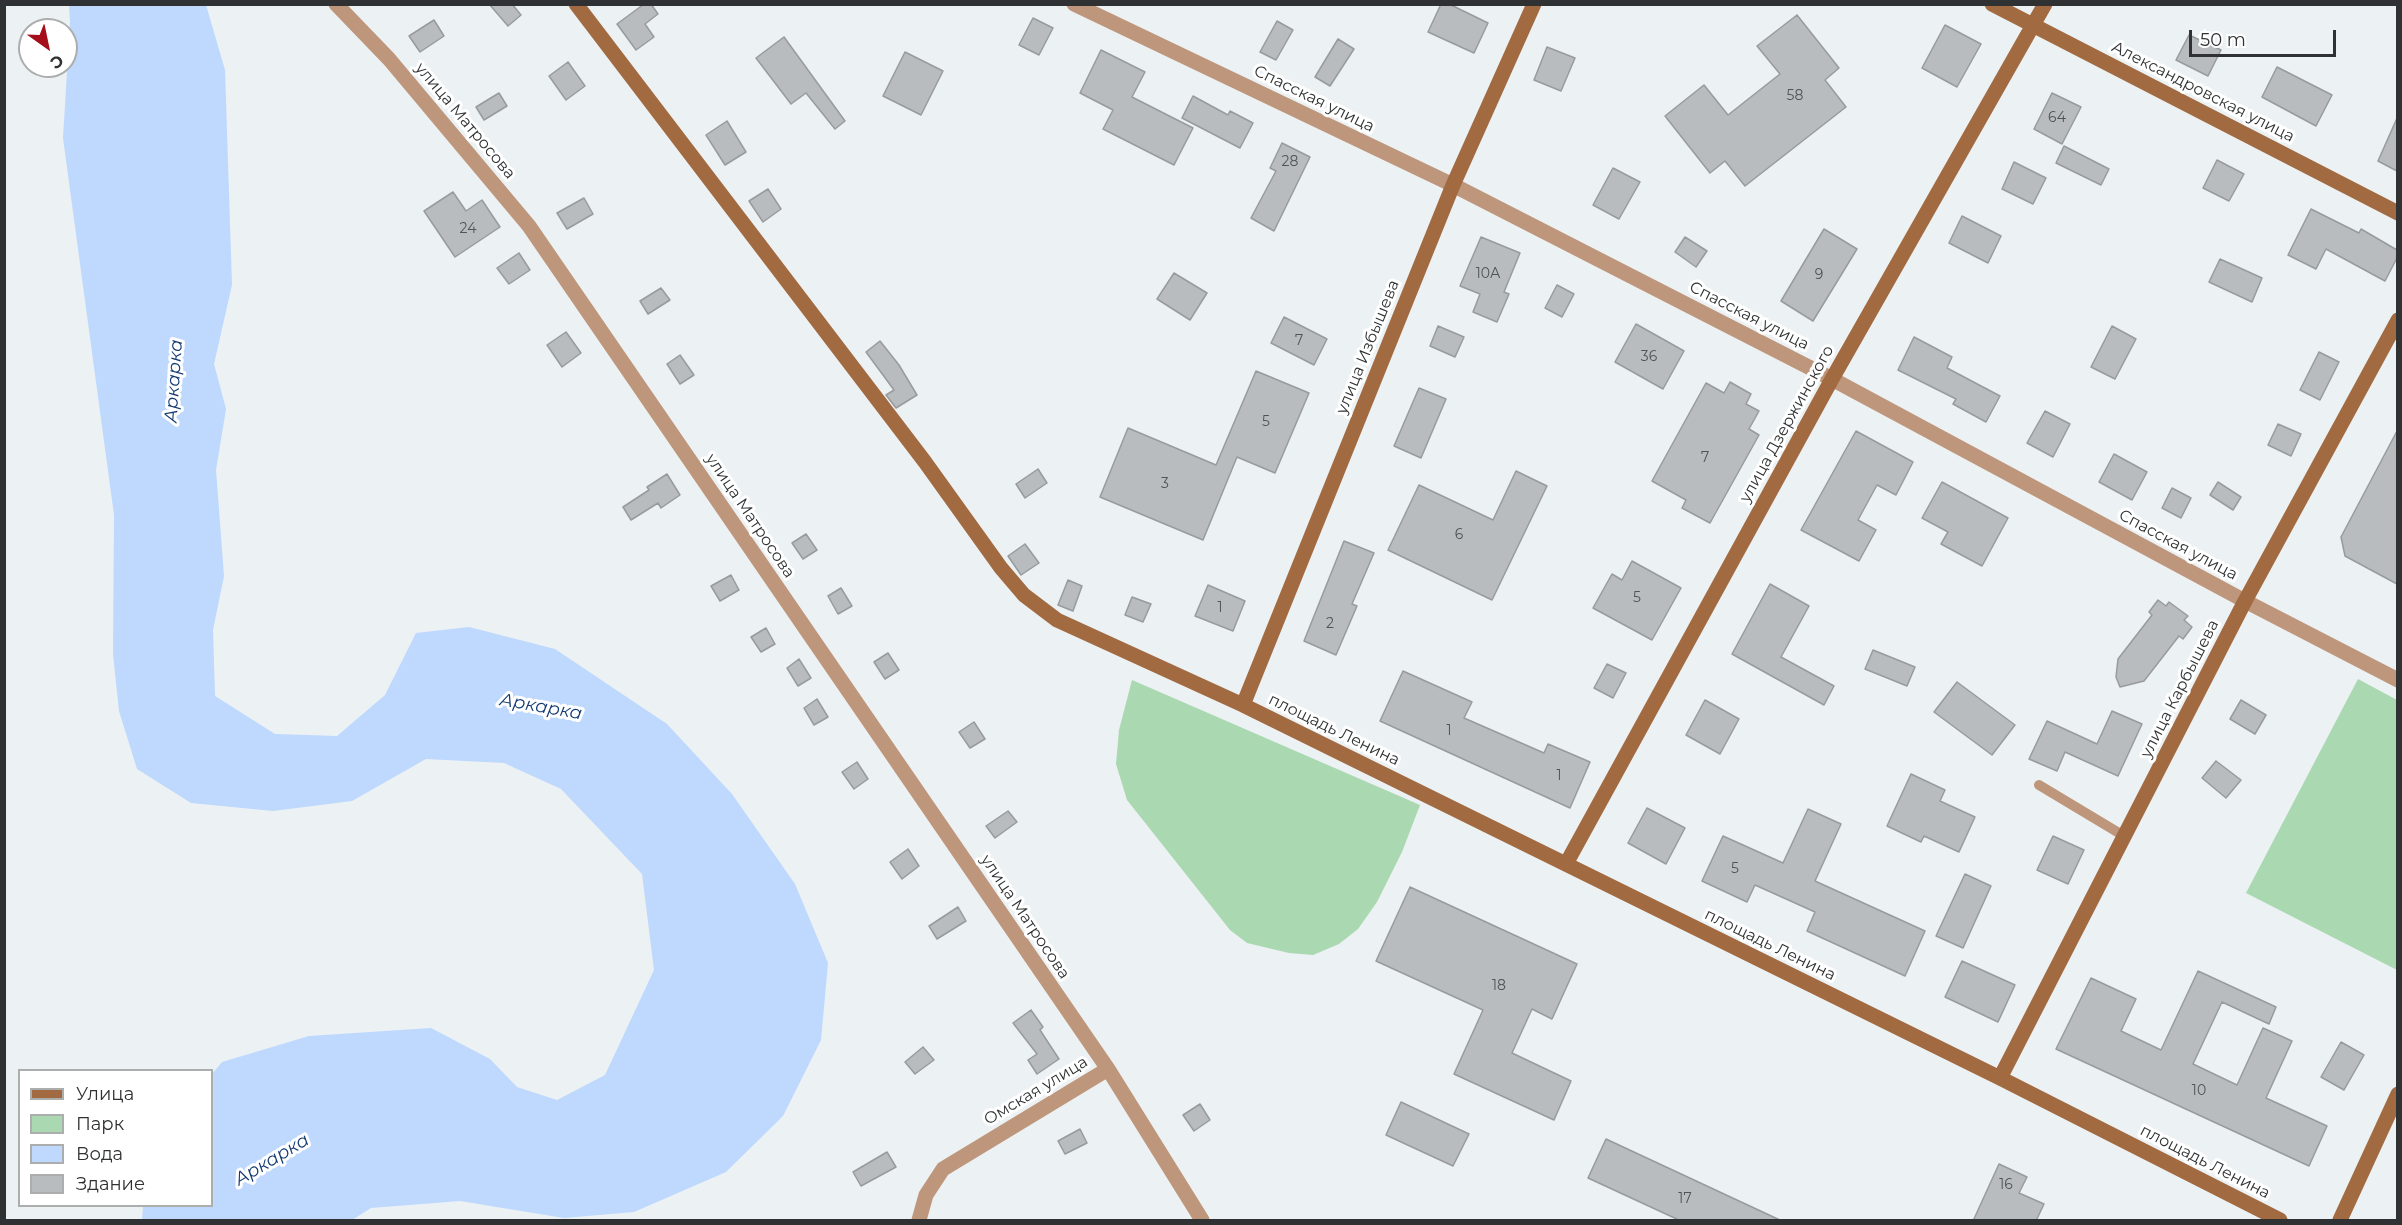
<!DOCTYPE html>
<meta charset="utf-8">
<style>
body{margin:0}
#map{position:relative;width:2402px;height:1225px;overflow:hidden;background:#ecf1f4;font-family:Montserrat,sans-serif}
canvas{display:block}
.frame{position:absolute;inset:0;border:6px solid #2f3132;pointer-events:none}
.legend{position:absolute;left:18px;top:1069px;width:195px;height:138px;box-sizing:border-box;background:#fff;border:2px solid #acadad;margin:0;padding:8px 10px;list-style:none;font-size:18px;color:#2f3132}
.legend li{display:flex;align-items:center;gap:12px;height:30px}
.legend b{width:30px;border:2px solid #acadad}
.north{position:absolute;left:18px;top:18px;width:60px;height:60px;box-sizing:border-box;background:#fff;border:2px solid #acadad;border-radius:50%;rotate:147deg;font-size:16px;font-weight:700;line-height:24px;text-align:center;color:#2f3132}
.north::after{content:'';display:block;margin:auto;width:21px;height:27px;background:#a50d1a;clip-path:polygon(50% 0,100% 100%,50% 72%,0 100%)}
.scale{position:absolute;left:2189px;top:30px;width:147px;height:27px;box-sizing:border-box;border:3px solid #2f3132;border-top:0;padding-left:8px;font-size:18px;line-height:21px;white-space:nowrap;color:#2f3132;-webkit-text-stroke:4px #fff;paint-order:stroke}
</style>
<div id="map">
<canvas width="2402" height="1225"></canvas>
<div class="frame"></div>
<ul class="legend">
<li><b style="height:8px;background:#a26a41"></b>Улица</li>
<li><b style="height:16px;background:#aad8b1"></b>Парк</li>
<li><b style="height:16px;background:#bed8fe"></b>Вода</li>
<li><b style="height:16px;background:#b8bcbf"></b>Здание</li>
</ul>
<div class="north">С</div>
<div class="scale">50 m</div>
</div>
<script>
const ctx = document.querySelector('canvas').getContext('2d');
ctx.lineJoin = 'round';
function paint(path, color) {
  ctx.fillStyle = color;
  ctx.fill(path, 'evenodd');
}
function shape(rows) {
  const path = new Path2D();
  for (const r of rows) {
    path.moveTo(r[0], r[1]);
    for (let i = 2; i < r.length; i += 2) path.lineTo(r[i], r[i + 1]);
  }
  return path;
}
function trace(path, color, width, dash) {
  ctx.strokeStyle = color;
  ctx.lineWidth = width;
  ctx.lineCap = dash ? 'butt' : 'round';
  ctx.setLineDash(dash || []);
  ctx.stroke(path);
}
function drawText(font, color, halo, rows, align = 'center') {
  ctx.font = font + ' Montserrat,sans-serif';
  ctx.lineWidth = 6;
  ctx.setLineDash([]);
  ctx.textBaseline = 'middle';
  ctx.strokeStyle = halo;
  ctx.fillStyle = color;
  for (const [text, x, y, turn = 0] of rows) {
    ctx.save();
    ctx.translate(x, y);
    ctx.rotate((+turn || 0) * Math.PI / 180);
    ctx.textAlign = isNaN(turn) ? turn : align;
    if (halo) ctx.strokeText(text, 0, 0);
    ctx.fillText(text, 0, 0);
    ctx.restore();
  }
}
const green = shape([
 [2358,679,2397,700,2397,970,2246,893],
 [1132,680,1420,805,1402,852,1377,902,1358,929,1339,944,1313,955,1289,953,1247,943,1230,930,1127,800,1116,764,1119,730]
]);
const water = shape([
 [69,5,206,5,225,70,232,285,214,364,226,409,216,470,224,576,213,630,215,696,275,734,337,736,385,695,416,633,469,627,555,649,667,724,732,794,795,884,828,963,821,1040,783,1116,726,1172,634,1212,564,1218,460,1201,371,1208,352,1220,142,1220,143,1206,212,1206,212,1074,222,1062,309,1036,431,1028,490,1059,517,1087,557,1100,605,1075,654,970,642,874,561,789,504,763,426,759,352,801,273,811,191,803,137,769,119,711,113,654,114,515,63,138,70,22]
]);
const building = shape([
 [489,4,512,4,521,15,508,26,489,4],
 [644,4,651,4,658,14,645,24,654,37,636,50,617,24,644,4],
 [1441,4,1449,4,1488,23,1474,53,1428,32,1441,4],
 [1797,15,1839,68,1825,80,1846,107,1745,186,1725,161,1710,173,1665,116,1704,85,1728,115,1780,74,1757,46,1797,15],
 [1033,18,1053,28,1039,55,1019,45,1033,18],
 [434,20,444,36,420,52,409,36,434,20],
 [1277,21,1293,30,1276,60,1260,52,1277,21],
 [1945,25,1981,44,1957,87,1922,68,1945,25],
 [2189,35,2221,50,2208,76,2176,60,2189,35],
 [784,37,845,121,835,129,806,93,791,104,756,58,784,37],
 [1338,39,1354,49,1330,86,1315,77,1338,39],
 [1547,47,1575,58,1561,91,1534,80,1547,47],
 [1101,50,1145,72,1132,97,1193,128,1174,165,1103,129,1113,110,1080,93,1101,50],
 [905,52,943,71,921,115,883,96,905,52],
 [568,62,585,86,566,100,549,76,568,62],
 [2277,67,2332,95,2316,126,2262,97,2277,67],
 [499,93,507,106,484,120,476,107,499,93],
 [2052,93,2081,107,2062,144,2034,129,2052,93],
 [1193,96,1228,115,1230,111,1253,123,1240,148,1182,118,1193,96],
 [2397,118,2397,171,2378,161,2397,118],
 [727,121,746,152,725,165,706,135,727,121],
 [1282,143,1310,157,1274,231,1251,218,1276,171,1270,168,1282,143],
 [2064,146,2109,169,2101,185,2056,163,2064,146],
 [2217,160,2244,174,2229,201,2203,188,2217,160],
 [2014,162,2046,178,2033,204,2002,189,2014,162],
 [1613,168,1640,182,1619,219,1593,205,1613,168],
 [768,189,781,209,763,222,749,201,768,189],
 [453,192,466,211,482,200,500,227,455,257,424,211,453,192],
 [584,198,593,214,567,229,557,213,584,198],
 [2311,209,2359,233,2361,229,2397,250,2397,258,2385,281,2326,249,2316,269,2288,255,2311,209],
 [1962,216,2001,236,1988,263,1949,243,1962,216],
 [1824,229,1857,249,1813,321,1781,301,1824,229],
 [1481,237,1520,253,1504,292,1509,294,1497,322,1473,312,1480,294,1460,286,1481,237],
 [1685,237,1707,251,1696,267,1675,252,1685,237],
 [519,253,530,270,509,284,497,268,519,253],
 [2220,259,2262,278,2252,302,2209,282,2220,259],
 [1174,273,1207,293,1190,320,1157,299,1174,273],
 [1557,285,1574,294,1562,317,1545,308,1557,285],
 [661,288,670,300,648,314,640,301,661,288],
 [1284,317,1327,339,1314,365,1271,343,1284,317],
 [1636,324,1684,351,1663,389,1615,362,1636,324],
 [1438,326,1464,337,1455,357,1430,346,1438,326],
 [2112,326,2136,339,2115,379,2091,367,2112,326],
 [566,332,581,353,562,367,547,345,566,332],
 [1914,337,1952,357,1947,368,2000,396,1986,422,1953,404,1956,399,1898,370,1914,337],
 [880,341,899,365,917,395,896,408,886,395,894,390,866,352,880,341],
 [2319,352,2339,362,2320,400,2300,390,2319,352],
 [680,355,694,375,680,384,667,364,680,355],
 [1256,371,1309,393,1275,473,1237,457,1203,540,1100,497,1128,428,1216,465,1256,371],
 [1730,382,1751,394,1746,404,1759,411,1749,429,1759,435,1710,523,1682,508,1686,500,1652,481,1706,383,1724,393,1730,382],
 [1419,388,1446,399,1421,458,1394,446,1419,388],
 [2045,411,2070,424,2053,457,2027,443,2045,411],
 [2278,424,2301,434,2291,456,2268,445,2278,424],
 [1856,431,1913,462,1896,495,1877,485,1858,520,1876,530,1859,561,1801,530,1856,431],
 [2397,431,2397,584,2345,556,2341,537,2397,431],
 [2114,454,2147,472,2132,500,2099,482,2114,454],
 [1038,469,1047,483,1025,498,1016,484,1038,469],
 [1516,471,1547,486,1492,600,1388,550,1419,485,1493,520,1516,471],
 [667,474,680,495,661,508,658,503,631,520,623,507,649,490,647,487,667,474],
 [1942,482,2008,518,1982,566,1941,544,1948,532,1922,518,1942,482],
 [2218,482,2241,497,2233,510,2210,495,2218,482],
 [2172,488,2191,498,2181,518,2162,508,2172,488],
 [806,534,817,550,803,559,792,543,806,534],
 [1344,541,1374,553,1352,604,1357,606,1336,655,1304,641,1344,541],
 [1025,544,1039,563,1021,575,1008,556,1025,544],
 [1632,561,1681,588,1652,640,1593,608,1612,574,1622,580,1632,561],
 [731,575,739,590,720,601,711,586,731,575],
 [1068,580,1082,586,1073,611,1058,605,1068,580],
 [1770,584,1809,606,1781,657,1834,686,1824,705,1732,654,1770,584],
 [1208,585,1245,601,1233,631,1195,616,1208,585],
 [841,588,852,606,838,614,828,596,841,588],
 [1132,597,1151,604,1143,622,1125,615,1132,597],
 [2158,600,2166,606,2169,602,2188,616,2184,620,2192,627,2183,639,2179,636,2144,681,2120,687,2116,677,2118,659,2152,615,2149,612,2158,600],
 [766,628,775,644,761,652,751,637,766,628],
 [1873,650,1915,667,1907,686,1865,669,1873,650],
 [888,653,899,670,885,679,874,662,888,653],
 [799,659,811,678,798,686,787,668,799,659],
 [1607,664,1626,673,1613,698,1594,688,1607,664],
 [1403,671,1472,702,1464,718,1544,753,1548,744,1590,762,1570,808,1380,721,1403,671],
 [1957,682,2015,725,1992,755,1934,712,1957,682],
 [817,699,828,717,814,725,804,708,817,699],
 [1705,700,1739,719,1720,754,1686,735,1705,700],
 [2241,700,2266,715,2255,734,2230,719,2241,700],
 [2112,711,2142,724,2118,776,2065,752,2057,771,2029,759,2047,721,2097,744,2112,711],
 [974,722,985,739,970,748,959,732,974,722],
 [2216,761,2241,780,2226,798,2202,778,2216,761],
 [857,762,868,779,854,789,842,772,857,762],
 [1911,774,1945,790,1940,801,1975,817,1959,852,1924,836,1921,842,1887,826,1911,774],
 [1647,808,1685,828,1666,864,1628,843,1647,808],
 [1808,809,1841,824,1815,881,1925,931,1905,976,1807,931,1815,912,1755,885,1747,902,1702,881,1723,836,1783,863,1808,809],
 [1008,811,1017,822,995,838,986,826,1008,811],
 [2053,836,2084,850,2068,884,2037,870,2053,836],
 [908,849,919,866,902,879,890,862,908,849],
 [1965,874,1991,886,1963,948,1936,936,1965,874],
 [1410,887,1577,964,1552,1019,1532,1009,1512,1053,1571,1081,1554,1120,1454,1074,1483,1010,1376,961,1410,887],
 [958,907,966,921,937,939,929,926,958,907],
 [1962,961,2015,985,1998,1022,1945,997,1962,961],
 [2198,971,2276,1007,2269,1024,2222,1002,2193,1064,2237,1085,2263,1028,2292,1041,2266,1098,2327,1126,2309,1166,2056,1049,2091,978,2136,999,2121,1031,2161,1050,2198,971],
 [1031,1010,1043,1027,1040,1030,1059,1059,1037,1074,1028,1060,1037,1054,1013,1023,1031,1010],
 [2341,1042,2364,1055,2344,1090,2321,1077,2341,1042],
 [923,1047,934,1060,915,1074,905,1062,923,1047],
 [1401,1102,1469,1134,1453,1166,1386,1135,1401,1102],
 [1200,1104,1210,1120,1194,1131,1183,1115,1200,1104],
 [1080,1129,1087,1143,1065,1154,1058,1141,1080,1129],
 [1606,1139,1782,1221,1681,1221,1588,1178,1606,1139],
 [887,1152,896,1167,861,1186,853,1172,887,1152],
 [1999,1164,2027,1177,2019,1193,2044,1204,2036,1221,1973,1221,1999,1164]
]);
const lane = shape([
 [2039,785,2124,836]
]);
const street = shape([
 [336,4,389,59,529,226,1108,1069],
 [1074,4,1453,185,1832,379,2245,601,2398,680],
 [919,1220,926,1195,943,1169,1108,1069,1202,1220]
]);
const secondary = shape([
 [576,4,925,462,1001,568,1024,595,1057,620,1243,705,2000,1078,2280,1220],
 [1992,4,2398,213],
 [1243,705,1453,185,1534,4],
 [1566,864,1832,379,2045,4],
 [2000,1078,2245,601,2398,320],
 [2340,1220,2398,1094]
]);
const numberNames = [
 ["58",1795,96],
 ["64",2057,118],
 ["28",1290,162],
 ["24",468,229],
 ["10А",1488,274],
 ["9",1819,275],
 ["7",1299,341],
 ["36",1649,357],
 ["5",1266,422],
 ["7",1705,458],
 ["3",1165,484],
 ["6",1459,535],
 ["5",1637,598],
 ["1",1220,608],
 ["2",1330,624],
 ["1",1449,731],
 ["1",1559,776],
 ["5",1735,869],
 ["18",1499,986],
 ["10",2199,1091],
 ["16",2006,1185],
 ["17",1685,1199]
];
const streetNames = [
 ["Александровская улица",2203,92,27],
 ["Спасская улица",1314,99,26],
 ["улица Матросова",465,121,50],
 ["Спасская улица",1749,316,27],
 ["улица Избышева",1368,347,-68],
 ["улица Дзержинского",1787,424,-61],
 ["улица Матросова",750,516,56],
 ["Спасская улица",2178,545,28],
 ["улица Карбышева",2180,689,-63],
 ["площадь Ленина",1334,730,26],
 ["улица Матросова",1025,917,56],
 ["площадь Ленина",1770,945,26],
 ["Омская улица",1036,1091,-31],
 ["площадь Ленина",2205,1162,27]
];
const waterNames = [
 ["Аркарка",174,381,-86],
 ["Аркарка",541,707,10],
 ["Аркарка",272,1160,-31]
];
paint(green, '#aad8b1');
paint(water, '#bed8fe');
paint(building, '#b8bcbf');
trace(building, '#979b9e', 1.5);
trace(lane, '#be967b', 10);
trace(street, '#be967b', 15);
trace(secondary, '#a26a41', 15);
drawText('14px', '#515455', null, numberNames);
drawText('16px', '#2f3132', '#fff', streetNames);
drawText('italic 18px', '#133a71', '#fff', waterNames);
</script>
